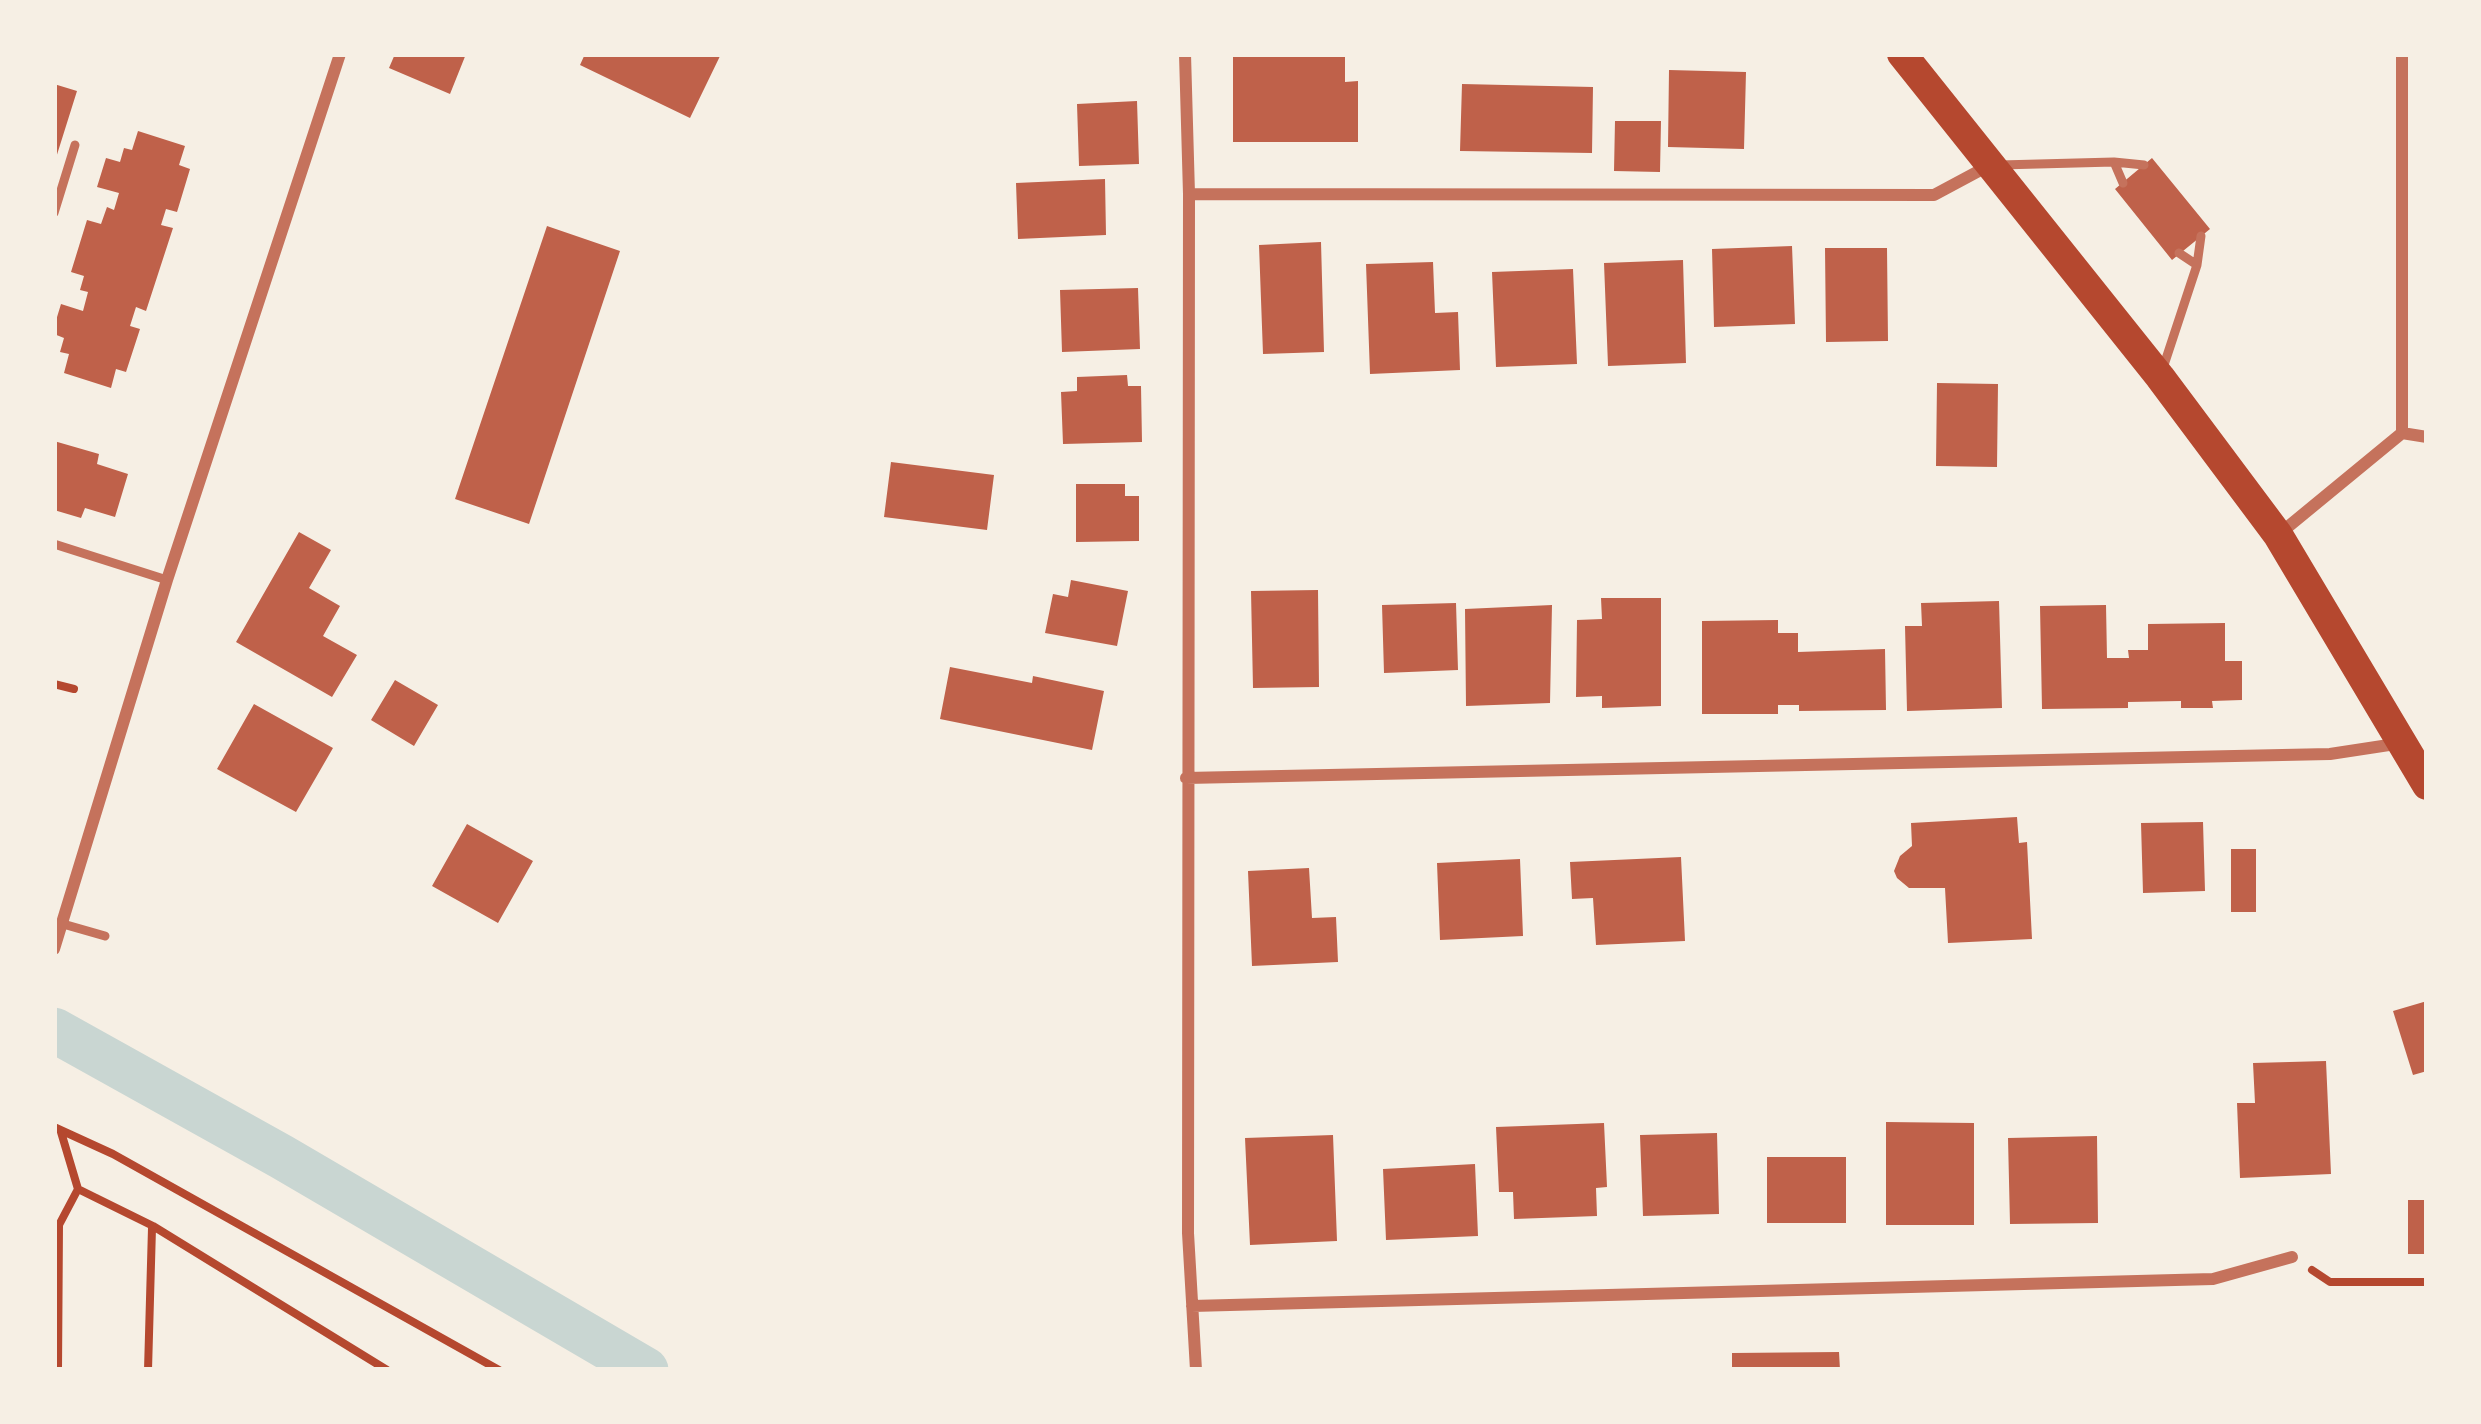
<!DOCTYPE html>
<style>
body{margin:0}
#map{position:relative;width:2481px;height:1424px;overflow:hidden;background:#f6efe4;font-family:"Open Sans",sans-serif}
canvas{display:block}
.frame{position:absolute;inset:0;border:57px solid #f6efe4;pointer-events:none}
</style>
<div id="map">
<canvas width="2481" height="1424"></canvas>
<div class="frame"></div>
</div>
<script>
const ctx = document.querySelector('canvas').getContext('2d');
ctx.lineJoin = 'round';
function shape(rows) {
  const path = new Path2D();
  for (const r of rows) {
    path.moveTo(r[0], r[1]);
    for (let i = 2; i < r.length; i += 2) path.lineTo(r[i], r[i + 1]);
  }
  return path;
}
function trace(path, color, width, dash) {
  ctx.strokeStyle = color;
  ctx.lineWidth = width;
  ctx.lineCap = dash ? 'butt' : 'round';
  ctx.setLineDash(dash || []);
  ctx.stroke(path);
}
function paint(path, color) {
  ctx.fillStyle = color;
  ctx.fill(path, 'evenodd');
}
const canal = shape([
 [54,1030,282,1157,646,1370]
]);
const building = shape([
 [395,54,466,54,450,94,389,68],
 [585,54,721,54,690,118,580,65],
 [1233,54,1345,54,1345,82,1358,81,1358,142,1233,142],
 [1669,70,1746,72,1744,149,1668,147],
 [54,84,77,91,55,161,54,161],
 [1462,84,1593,87,1592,153,1460,151],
 [1137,101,1139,164,1079,166,1077,104],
 [1615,121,1661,121,1660,172,1614,171],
 [138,131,185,146,179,165,190,169,177,212,166,209,161,225,173,228,146,311,136,307,130,326,140,329,126,372,116,369,111,388,64,373,69,354,60,352,64,338,54,334,54,327,61,304,83,311,88,292,80,290,84,276,71,272,87,220,101,224,107,207,114,210,119,193,97,187,106,158,120,162,124,148,132,150],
 [2152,158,2210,229,2172,260,2115,189],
 [1105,179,1106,235,1018,239,1016,183],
 [547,226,620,251,529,524,455,499],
 [1321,242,1324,352,1263,354,1259,245],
 [1792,246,1795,324,1714,327,1712,249],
 [1825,248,1887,248,1888,341,1826,342],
 [1683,260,1686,363,1608,366,1604,263],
 [1433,262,1435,313,1458,312,1460,370,1370,374,1366,264],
 [1573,269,1577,364,1496,367,1492,272],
 [1138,288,1140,349,1062,352,1060,290],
 [1127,375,1128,386,1141,386,1142,442,1063,444,1061,392,1077,391,1077,377],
 [1937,383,1998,384,1997,467,1936,466],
 [54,441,99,454,97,464,128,474,115,517,85,508,81,518,54,510],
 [891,462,994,475,987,530,884,517],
 [1076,484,1125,484,1125,496,1139,496,1139,541,1076,542],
 [299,532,331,550,309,588,340,606,323,636,357,655,332,697,236,642],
 [1071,580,1128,591,1117,646,1045,633,1053,594,1068,597],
 [1318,590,1319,687,1253,688,1251,591],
 [1601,598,1661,598,1661,706,1602,708,1602,696,1576,697,1577,620,1602,619],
 [1999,601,2002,708,1907,711,1905,626,1922,626,1921,603],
 [1456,603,1458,670,1384,673,1382,605],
 [1552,605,1550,703,1466,706,1465,609],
 [2106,605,2107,658,2129,658,2128,650,2148,650,2148,624,2225,623,2225,661,2242,661,2242,700,2212,701,2213,708,2181,708,2181,701,2128,702,2128,708,2042,709,2040,606],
 [1778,620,1778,633,1798,633,1798,652,1885,649,1886,710,1799,711,1799,705,1778,705,1778,714,1702,714,1702,621],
 [950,667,1032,683,1033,676,1104,691,1092,750,940,719],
 [395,680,438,705,414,746,371,720],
 [254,704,333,748,296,812,217,769],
 [2017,817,2019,843,2027,842,2032,939,1948,943,1945,888,1909,888,1897,878,1894,871,1900,856,1912,846,1911,823],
 [2203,822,2205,891,2143,893,2141,823],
 [467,824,533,861,498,923,432,886],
 [2231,849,2256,849,2256,912,2231,912],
 [1681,857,1685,941,1596,945,1593,898,1572,899,1570,862],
 [1520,859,1523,936,1440,940,1437,863],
 [1309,868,1312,918,1336,917,1338,962,1252,966,1248,871],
 [2427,1001,2427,1071,2413,1075,2393,1011],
 [2326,1061,2331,1174,2240,1178,2237,1103,2255,1103,2253,1063],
 [1886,1122,1974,1123,1974,1225,1886,1225],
 [1604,1123,1607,1187,1596,1188,1597,1216,1514,1219,1513,1192,1499,1192,1496,1127],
 [1717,1133,1719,1214,1643,1216,1640,1135],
 [1333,1135,1337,1241,1250,1245,1245,1138],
 [2097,1136,2098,1223,2010,1224,2008,1138],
 [1767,1157,1846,1157,1846,1223,1767,1223],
 [1475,1164,1478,1236,1386,1240,1383,1169],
 [2408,1200,2427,1200,2427,1254,2408,1254],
 [1839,1352,1840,1370,1732,1370,1732,1353]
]);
const path = shape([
 [54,684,74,689],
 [54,1127,113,1154,499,1370],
 [61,1132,78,1189,153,1226,387,1370],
 [2312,1270,2330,1282,2427,1282],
 [58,1370,59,1225,78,1189],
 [148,1370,152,1228]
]);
const service = shape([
 [2114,162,2123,183],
 [2000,165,2114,162,2144,165],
 [54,213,75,145],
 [2179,253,2197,265],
 [2162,371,2197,265,2201,236],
 [54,544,167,580],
 [63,924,105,936]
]);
const minor = shape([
 [1185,54,1189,194,1188,1233,1196,1370],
 [2402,54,2402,433],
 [1189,194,1934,195,1990,165],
 [2402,433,2427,437],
 [2278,535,2402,433],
 [1186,778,2330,754,2402,743],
 [54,949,167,580,340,54],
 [1192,1306,2213,1279,2292,1257]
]);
const primary = shape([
 [1902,54,2160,377,2278,535,2427,785]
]);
trace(canal, '#c9d6d2', 45);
paint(building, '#bf614a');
trace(path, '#b5482f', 8);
trace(service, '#c5725c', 9);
trace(minor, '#c5725c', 12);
trace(primary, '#b5482f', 30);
</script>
